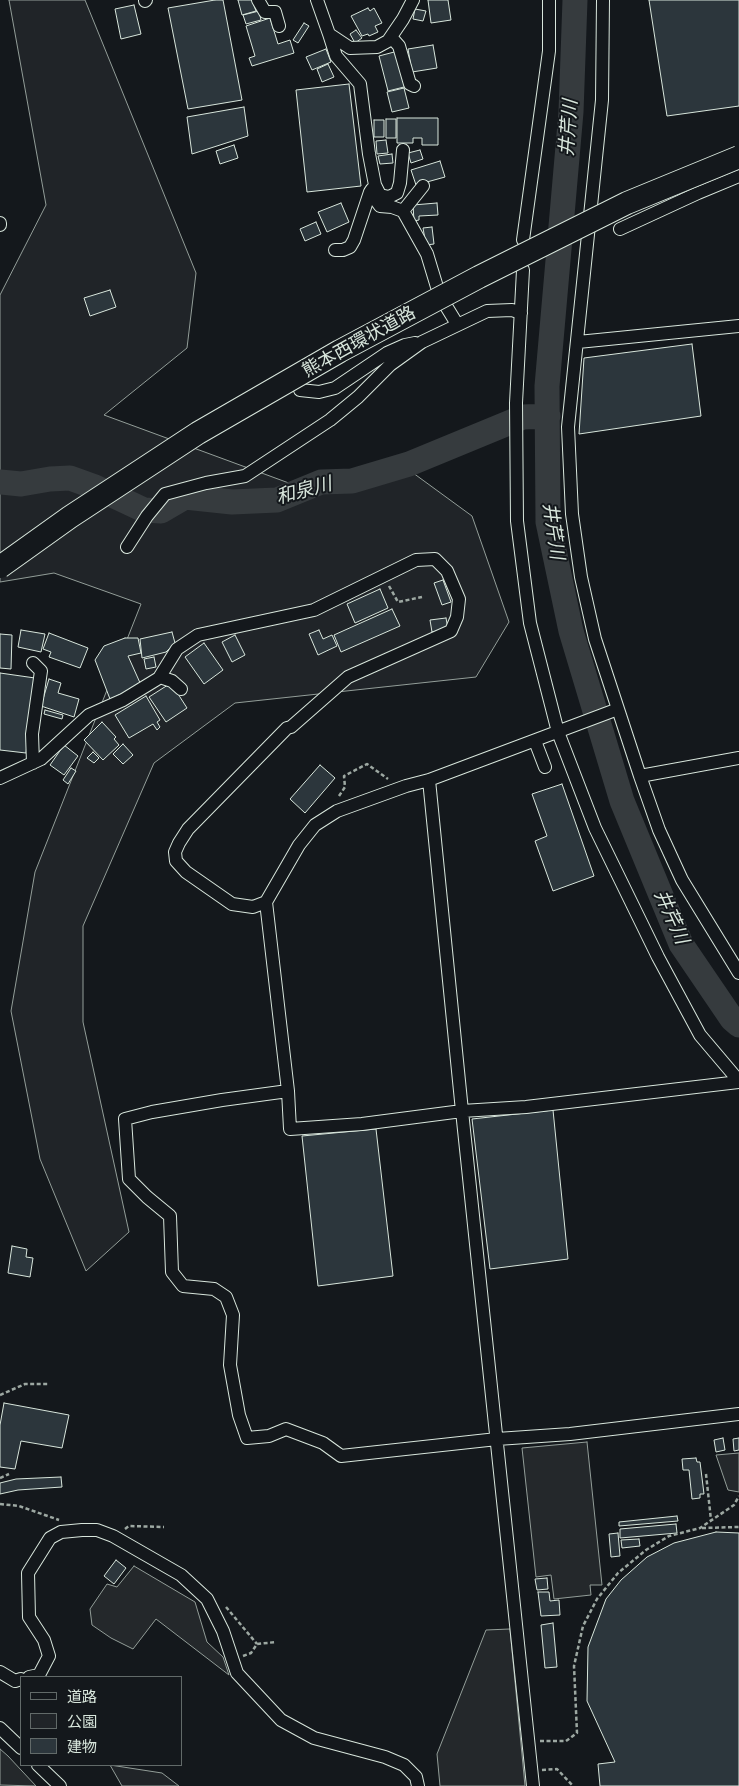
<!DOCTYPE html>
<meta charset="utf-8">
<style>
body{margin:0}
#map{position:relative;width:739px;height:1786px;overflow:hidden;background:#14181c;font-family:Literata,"Noto Sans JP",serif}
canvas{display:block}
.legend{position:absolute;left:20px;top:1676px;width:162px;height:90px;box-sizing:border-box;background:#14181c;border:1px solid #626a69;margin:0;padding:6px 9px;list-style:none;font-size:15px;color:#d8e6dc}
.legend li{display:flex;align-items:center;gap:10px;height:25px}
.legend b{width:25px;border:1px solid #626a69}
</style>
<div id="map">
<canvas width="739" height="1786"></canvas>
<ul class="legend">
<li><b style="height:6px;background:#14181c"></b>道路</li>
<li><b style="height:14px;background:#202428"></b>公園</li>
<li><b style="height:14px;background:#2c363c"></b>建物</li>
</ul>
</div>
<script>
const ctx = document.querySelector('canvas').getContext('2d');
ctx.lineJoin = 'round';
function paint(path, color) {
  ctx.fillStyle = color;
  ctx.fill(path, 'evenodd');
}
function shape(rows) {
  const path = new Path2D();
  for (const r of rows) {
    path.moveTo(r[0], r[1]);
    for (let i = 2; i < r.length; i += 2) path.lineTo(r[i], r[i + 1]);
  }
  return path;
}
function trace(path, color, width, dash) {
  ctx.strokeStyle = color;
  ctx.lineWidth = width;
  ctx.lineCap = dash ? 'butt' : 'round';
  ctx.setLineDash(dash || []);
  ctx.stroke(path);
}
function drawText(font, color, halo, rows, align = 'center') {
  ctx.font = font + ' Literata,"Noto Sans JP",serif';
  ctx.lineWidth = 4;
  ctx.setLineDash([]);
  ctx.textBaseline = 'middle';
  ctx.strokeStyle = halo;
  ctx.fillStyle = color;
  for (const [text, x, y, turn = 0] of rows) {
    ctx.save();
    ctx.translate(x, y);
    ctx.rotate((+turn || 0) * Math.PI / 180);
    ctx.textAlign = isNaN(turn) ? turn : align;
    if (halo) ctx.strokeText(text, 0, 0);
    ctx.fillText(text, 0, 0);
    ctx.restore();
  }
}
const green = shape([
 [9,0,85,0,196,273,187,348,104,415,316,493,409,470,472,516,509,622,476,677,235,703,154,763,83,926,83,1022,129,1232,86,1271,40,1159,11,1011,35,872,141,604,54,573,0,582,0,295,46,205,9,0],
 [110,1765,162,1773,179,1786,122,1786,110,1765]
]);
const parking = shape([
 [587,1442,602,1585,590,1585,591,1595,554,1599,551,1575,536,1577,522,1448,587,1442],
 [739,1453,739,1492,728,1490,716,1455,739,1453],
 [134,1566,195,1602,207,1642,223,1657,229,1675,156,1619,133,1649,111,1638,92,1625,90,1609,107,1584,117,1587,134,1566],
 [510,1629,525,1786,440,1786,437,1754,486,1630,510,1629],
 [0,1749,8,1756,36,1786,0,1785,0,1749]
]);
const river = shape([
 [575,0,571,112,547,386,548,522,571,631,622,801,681,944,732,1019,739,1025],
 [0,482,21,484,50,479,70,478,95,487,144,510,161,511,185,497,232,502,277,500,321,482,352,481,409,464,523,417,548,416]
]);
const building = shape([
 [215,0,223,0,242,100,188,109,168,8,215,0],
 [238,0,252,0,256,11,242,15,238,0],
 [428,0,448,0,451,20,431,23,428,0],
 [649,0,739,0,739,106,667,116,649,0],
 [134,5,141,34,121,39,115,9,134,5],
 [368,8,370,11,374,8,382,23,375,26,378,32,369,36,368,34,362,36,351,16,368,8],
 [415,9,426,11,423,21,413,19,415,9],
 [259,11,261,20,246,24,243,15,259,11],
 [270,18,278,44,290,40,294,53,252,66,249,58,255,56,246,26,270,18],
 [304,23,309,26,298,43,293,40,304,23],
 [356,30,362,38,355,43,350,34,356,30],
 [433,45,437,68,412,72,408,49,433,45],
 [326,49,331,62,312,70,306,57,326,49],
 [398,51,408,86,388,91,379,56,398,51],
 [328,64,334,77,322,82,317,69,328,64],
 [349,84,361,186,307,192,296,90,349,84],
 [404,88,409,108,392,112,387,92,404,88],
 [244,107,248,136,192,154,187,117,244,107],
 [397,118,438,118,438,145,422,145,422,138,413,138,413,143,397,143,397,118],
 [386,119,396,119,396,138,386,138,386,119],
 [374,120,384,120,384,137,374,137,374,120],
 [386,140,388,153,377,154,376,141,386,140],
 [234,145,238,158,220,164,216,151,234,145],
 [420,150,423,159,411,163,408,153,420,150],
 [392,154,393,163,380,164,378,156,392,154],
 [440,161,445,177,416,185,411,170,440,161],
 [341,203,349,222,327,232,318,212,341,203],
 [437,203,438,215,419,216,419,220,414,221,413,205,437,203],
 [316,222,321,234,305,241,300,229,316,222],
 [432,227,434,244,426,245,423,228,432,227],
 [110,290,116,307,90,316,84,298,110,290],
 [692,344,701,416,579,434,584,358,692,344],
 [443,580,451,602,442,605,434,583,443,580],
 [380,589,388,608,355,623,347,604,380,589],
 [392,609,400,626,341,652,334,635,392,609],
 [446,618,448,629,432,632,430,620,446,618],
 [21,630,45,634,41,652,18,647,21,630],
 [319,630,323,639,332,635,337,646,318,655,309,634,319,630],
 [172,632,175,643,166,652,142,658,140,639,172,632],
 [49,633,88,648,80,668,49,657,51,652,43,649,49,633],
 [0,634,12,635,11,669,0,668,0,634],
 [235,635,245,655,232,662,222,642,235,635],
 [125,638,138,638,141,653,128,656,141,685,110,699,95,660,104,646,125,638],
 [204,643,223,670,204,684,185,657,204,643],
 [154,657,156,667,146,669,144,659,154,657],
 [0,673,35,678,26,753,0,750,0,673],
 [49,679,61,683,58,693,79,699,74,717,41,706,49,679],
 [171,683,187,708,166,722,149,697,171,683],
 [146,696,160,720,157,722,160,727,157,730,153,724,129,738,115,715,146,696],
 [45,710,63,715,62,719,44,714,45,710],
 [102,722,116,737,114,739,119,745,103,760,84,740,102,722],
 [123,744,133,755,123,764,113,754,123,744],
 [64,745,78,756,64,775,50,765,64,745],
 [93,752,99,758,94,763,87,758,93,752],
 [320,765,335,778,305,813,290,799,320,765],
 [71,768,76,771,68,784,63,780,71,768],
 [562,784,594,876,553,891,535,841,547,836,532,794,562,784],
 [553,1110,568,1259,490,1269,472,1119,553,1110],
 [376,1129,393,1276,318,1286,302,1136,376,1129],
 [12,1246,27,1249,26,1257,33,1258,30,1277,8,1273,12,1246],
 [4,1403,69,1415,62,1448,21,1441,15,1469,0,1467,0,1425,4,1403],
 [723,1438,725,1450,716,1452,714,1440,723,1438],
 [739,1438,739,1450,734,1451,733,1439,739,1438],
 [696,1458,697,1462,700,1462,704,1494,700,1494,700,1498,692,1499,689,1470,683,1470,682,1459,696,1458],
 [61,1477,62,1487,18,1490,0,1494,0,1483,16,1479,61,1477],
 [677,1516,678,1521,619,1526,619,1522,677,1516],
 [676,1524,677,1533,620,1538,620,1529,676,1524],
 [716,1532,739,1533,739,1786,600,1786,598,1764,615,1762,587,1701,588,1647,606,1599,621,1580,647,1557,674,1543,716,1532],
 [618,1533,620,1556,611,1557,609,1534,618,1533],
 [639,1539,640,1546,622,1548,621,1540,639,1539],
 [116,1560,126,1568,114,1584,104,1576,116,1560],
 [547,1578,548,1589,537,1590,535,1579,547,1578],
 [538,1592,549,1592,550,1601,559,1600,560,1615,541,1616,538,1592],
 [553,1623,557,1667,545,1668,541,1625,553,1623]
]);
const path = shape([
 [389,586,398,602,422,597],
 [339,796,345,787,344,776,367,764,388,779],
 [0,1395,25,1384,49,1384],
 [706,1474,711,1520],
 [0,1478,9,1474],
 [0,1504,19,1506,59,1520],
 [702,1528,739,1527],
 [125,1529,129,1526,164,1527],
 [226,1607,257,1644],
 [243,1656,251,1653,257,1644,276,1642],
 [540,1741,566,1741,577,1733,574,1666,583,1626,597,1599,618,1573,646,1550,669,1536,700,1528,734,1505,739,1496],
 [542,1770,557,1769,573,1786]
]);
const street = shape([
 [258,0,265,12,275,12,279,26],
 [317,0,329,34,350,48,377,47,388,41,403,19,413,0],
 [603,0,602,100,568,427,572,514,581,577,595,639,640,776,739,758],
 [145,1,146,0],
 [329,34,336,56,360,84,369,154,375,185,380,195,389,197,397,193,400,183,403,150],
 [391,37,399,46,410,84,414,86],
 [372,189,370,192,380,206,392,207,403,211,427,254,437,287],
 [403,211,423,186],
 [0,223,0,225],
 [620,229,698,193,739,176],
 [523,240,549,51,549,0],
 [335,250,343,250,350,247,354,240,370,192],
 [523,270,516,403,517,521,530,623,558,732,595,828,658,957,700,1035,739,1081],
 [446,306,457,324],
 [578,342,739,326],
 [300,390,319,392,335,388,387,353,405,345,415,343],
 [127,547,147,516,165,494,206,483,245,476,330,420,358,397,390,365,422,342,487,311,512,310,521,313],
 [33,663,41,671,32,734,33,763],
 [160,677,172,681,181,689],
 [618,709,429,780,406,786,337,811,315,825,299,845,266,902,288,1091,290,1129,362,1124,462,1111,526,1107,739,1082],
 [535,741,545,767],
 [640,776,659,830,682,880,739,973],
 [0,778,41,759,89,715,123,700,159,678,177,649,198,635,314,610,416,560,435,559,447,571,459,599,457,617,451,631,348,677,291,727,287,728,188,829,179,843,175,852,176,861,186,872,232,904,253,907,266,902],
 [429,780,462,1111,533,1786],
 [288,1091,222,1100,152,1112,125,1119,129,1179,147,1197,170,1216,172,1272,183,1286,214,1289,226,1297,233,1315,230,1365,239,1415,247,1438,269,1436,286,1429,323,1443,341,1456,497,1439,570,1434,739,1414],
 [0,1672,15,1681,21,1679],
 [29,1677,39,1675,49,1656,44,1640,29,1617,28,1573,50,1538,61,1532,82,1530,97,1530,113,1536,181,1575,207,1599,223,1631,237,1673,281,1720,314,1738,385,1757,404,1765,416,1777,418,1786],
 [0,1728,21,1748],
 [38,1765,60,1786]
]);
const highwayBridge = shape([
 [0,567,70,517,198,433,340,351,479,277,627,203,739,157]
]);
const streetNames = [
 ["熊本西環状道路",359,342,-29]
];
const waterNames = [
 ["井芹川",569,128,-86],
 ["和泉川",304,491,-15],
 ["井芹川",553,531,82],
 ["井芹川",671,917,66]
];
paint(green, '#202428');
trace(green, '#939e99', 1);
paint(parking, '#24282b');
trace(parking, '#939e99', 1);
trace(river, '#363b3e', 25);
paint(building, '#2c363c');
trace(building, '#d8e6dc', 1);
trace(street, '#d8e6dc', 14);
trace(path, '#9da8a2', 2.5, [4, 2.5]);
trace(street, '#14181c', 12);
trace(highwayBridge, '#d8e6dc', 24, []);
trace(highwayBridge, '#14181c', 22);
drawText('18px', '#d8e6dc', '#14181c', streetNames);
drawText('italic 19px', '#d8e6dc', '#14181c', waterNames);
</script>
